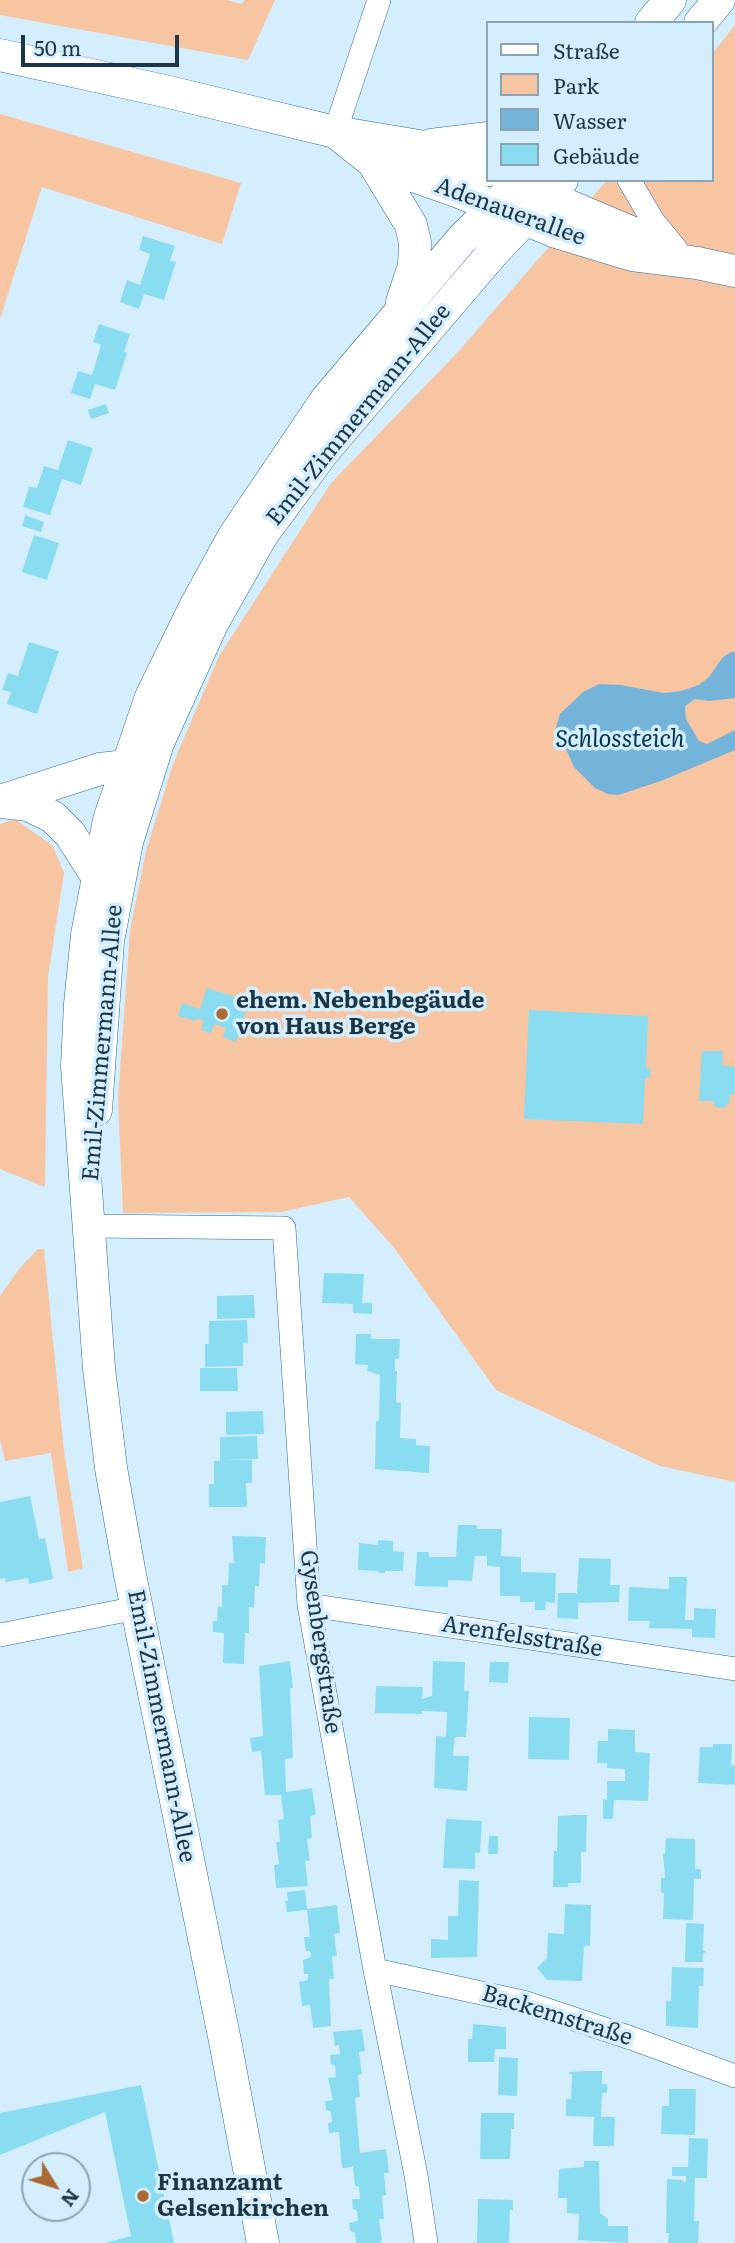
<!DOCTYPE html>
<meta charset="utf-8">
<style>
body{margin:0}
#map{position:relative;width:735px;height:2243px;overflow:hidden;background:#d5eefe;font-family:Literata,serif}
canvas{display:block}
.legend{position:absolute;left:486px;top:21px;width:228px;height:161px;box-sizing:border-box;background:#d5eefe;border:2px solid #8ba4b4;margin:0;padding:9px 12px;list-style:none;font-size:21px;color:#1c3645}
.legend li{display:flex;align-items:center;gap:14px;height:35px}
.legend b{width:35px;border:2px solid #8ba4b4}
.north{position:absolute;left:21px;top:2152px;width:70px;height:70px;box-sizing:border-box;background:#d5eefe;border:2px solid #8ba4b4;border-radius:50%;rotate:128deg;font-size:19px;font-weight:700;line-height:28px;text-align:center;color:#1c3645}
.north::after{content:'';display:block;margin:auto;width:24px;height:32px;background:#ab6935;clip-path:polygon(50% 0,100% 100%,50% 72%,0 100%)}
.scale{position:absolute;left:21px;top:35px;width:158px;height:32px;box-sizing:border-box;border:4px solid #1c3645;border-top:0;padding-left:9px;font-size:21px;line-height:24px;white-space:nowrap;color:#1c3645;-webkit-text-stroke:5px #d5eefe;paint-order:stroke}
</style>
<div id="map">
<canvas width="735" height="2243"></canvas>
<ul class="legend">
<li><b style="height:9px;background:#fff"></b>Straße</li>
<li><b style="height:19px;background:#f7c5a2"></b>Park</li>
<li><b style="height:19px;background:#74b4db"></b>Wasser</li>
<li><b style="height:19px;background:#8adcf1"></b>Gebäude</li>
</ul>
<div class="north">N</div>
<div class="scale">50 m</div>
</div>
<script>
const ctx = document.querySelector('canvas').getContext('2d');
ctx.lineJoin = 'round';
function paint(path, color) {
  ctx.fillStyle = color;
  ctx.fill(path, 'evenodd');
}
function shape(rows) {
  const path = new Path2D();
  for (const r of rows) {
    path.moveTo(r[0], r[1]);
    for (let i = 2; i < r.length; i += 2) path.lineTo(r[i], r[i + 1]);
  }
  return path;
}
function trace(path, color, width, dash) {
  ctx.strokeStyle = color;
  ctx.lineWidth = width;
  ctx.lineCap = dash ? 'butt' : 'round';
  ctx.setLineDash(dash || []);
  ctx.stroke(path);
}
function drawText(font, color, halo, rows, align = 'center') {
  ctx.font = font + ' Literata,serif';
  ctx.lineWidth = 7;
  ctx.setLineDash([]);
  ctx.textBaseline = 'middle';
  ctx.strokeStyle = halo;
  ctx.fillStyle = color;
  for (const [text, x, y, turn = 0] of rows) {
    ctx.save();
    ctx.translate(x, y);
    ctx.rotate((+turn || 0) * Math.PI / 180);
    ctx.textAlign = isNaN(turn) ? turn : align;
    if (halo) ctx.strokeText(text, 0, 0);
    ctx.fillText(text, 0, 0);
    ctx.restore();
  }
}
const green = shape([
 [0,0,227,0,242,4,244,0,275,0,248,60,0,15],
 [735,25,735,1482,660,1466,496,1390,395,1249,349,1197,281,1212,123,1213,118,1099,130,930,146,851,173,764,219,656,331,483,457,353,607,180,712,180,712,54],
 [0,114,241,183,222,244,42,187,0,319],
 [15,819,53,846,64,873,48,976,45,1187,0,1169,0,824],
 [38,1249,44,1249,64,1451,83,1568,68,1572,51,1453,5,1461,0,1439,0,1296,19,1269]
]);
const water = shape([
 [731,652,735,652,735,698,709,701,695,699,685,706,686,719,699,741,707,744,735,730,735,750,661,781,618,795,608,794,595,788,574,767,556,727,560,714,583,692,599,684,621,685,664,693,681,691,699,685,709,677,723,657]
]);
const building = shape([
 [143,236,175,246,170,261,176,262,164,300,144,294,139,309,120,302,127,280,140,285,150,254,139,250],
 [99,324,130,334,124,352,127,353,115,390,95,384,90,399,71,393,78,371,92,375,101,345,93,342],
 [106,404,109,413,91,419,88,410],
 [68,440,93,448,81,485,62,479,50,515,23,507,29,487,37,488,44,466,58,470],
 [25,515,44,522,41,532,22,526],
 [34,535,59,543,47,580,22,572],
 [29,642,59,651,37,714,7,704,11,692,2,690,8,673,18,676],
 [207,988,249,1001,236,1042,223,1037,226,1028,214,1024,211,1033,201,1030,204,1021,197,1018,196,1021,178,1016,182,1003,200,1009],
 [529,1010,648,1016,646,1068,651,1069,650,1078,645,1078,643,1124,524,1119],
 [702,1051,723,1051,722,1065,735,1067,735,1094,730,1094,729,1103,724,1108,717,1108,712,1101,699,1101],
 [324,1273,364,1274,362,1303,372,1303,372,1314,353,1313,353,1304,322,1303],
 [254,1295,255,1318,217,1319,217,1296],
 [247,1320,248,1343,243,1343,243,1366,205,1367,205,1344,209,1344,209,1321],
 [356,1334,371,1334,371,1339,400,1339,399,1359,395,1359,395,1371,397,1371,396,1402,401,1403,400,1438,416,1439,416,1445,430,1446,429,1473,375,1469,376,1421,379,1421,380,1375,367,1371,368,1365,355,1364],
 [200,1368,237,1368,238,1391,200,1391],
 [263,1411,264,1434,226,1435,226,1412],
 [257,1436,258,1459,222,1460,252,1460,252,1483,246,1483,247,1507,209,1507,209,1484,214,1484,214,1461,220,1461,220,1437],
 [30,1496,39,1539,45,1538,53,1579,29,1584,28,1578,6,1582,5,1578,0,1579,0,1502],
 [458,1525,477,1525,477,1529,502,1529,501,1556,521,1557,521,1572,556,1573,555,1603,546,1602,545,1610,535,1610,535,1602,520,1602,520,1596,500,1596,500,1567,487,1566,487,1556,475,1556,472,1581,448,1580,448,1587,415,1586,417,1552,429,1552,429,1557,456,1557],
 [232,1536,266,1537,265,1564,260,1563,259,1586,255,1586,254,1608,249,1607,249,1633,245,1633,244,1664,223,1663,224,1633,213,1632,213,1621,217,1621,218,1606,222,1607,222,1585,228,1585,229,1563,234,1563],
 [378,1540,393,1541,393,1551,404,1552,403,1571,385,1571,385,1573,378,1573,378,1571,358,1570,359,1543,378,1545],
 [579,1558,611,1559,610,1585,620,1585,619,1602,578,1603,578,1619,557,1618,558,1593,577,1593],
 [669,1577,687,1577,685,1620,694,1620,694,1608,716,1609,715,1638,692,1637,692,1629,649,1628,650,1621,628,1621,629,1587,669,1589],
 [290,1661,293,1688,290,1688,293,1758,285,1759,286,1792,312,1788,316,1815,310,1816,312,1838,307,1839,310,1861,305,1861,308,1886,276,1888,274,1865,279,1864,276,1842,280,1842,278,1820,284,1819,281,1795,265,1795,261,1751,252,1752,250,1738,263,1736,259,1666],
 [433,1661,465,1662,464,1691,469,1691,466,1737,455,1737,453,1753,454,1756,469,1756,467,1791,434,1788,436,1736,446,1737,447,1712,422,1711,422,1714,375,1713,376,1686,423,1687,422,1699,432,1696],
 [490,1662,509,1662,508,1683,489,1682],
 [529,1717,570,1718,569,1760,528,1759],
 [608,1729,635,1730,635,1752,650,1753,648,1801,614,1800,613,1819,603,1819,603,1799,607,1800,607,1781,625,1781,625,1769,607,1768,607,1763,597,1763,598,1741,608,1741],
 [713,1744,732,1744,731,1765,735,1765,735,1785,698,1783,700,1747,713,1747],
 [573,1815,587,1815,586,1852,581,1852,581,1883,568,1883,568,1887,553,1887,554,1851,557,1851,558,1816],
 [446,1819,482,1821,480,1853,475,1853,475,1869,443,1868],
 [489,1836,498,1836,498,1854,488,1854],
 [666,1838,695,1839,695,1869,701,1869,701,1879,694,1879,693,1920,663,1919,664,1893,661,1893,661,1878,665,1878,663,1853,665,1854],
 [459,1880,479,1881,477,1957,431,1958,431,1939,448,1940,448,1916,458,1916],
 [305,1890,307,1909,337,1905,340,1933,334,1934,337,1956,332,1956,334,1979,329,1979,331,2026,313,2028,310,2005,302,2006,299,1982,308,1980,308,1974,304,1974,303,1960,311,1957,310,1951,306,1951,304,1937,310,1937,307,1910,287,1912,285,1901,288,1901,287,1892],
 [565,1904,591,1905,590,1946,584,1946,582,1981,547,1980,537,1968,547,1958,548,1933,564,1934],
 [686,1923,704,1924,703,1950,706,1952,703,1953,703,1962,685,1962],
 [672,1967,704,1968,703,1986,699,1986,698,2028,666,2026,666,2001,671,2001],
 [473,2024,506,2027,506,2049,495,2049,494,2062,468,2062,468,2039,472,2039],
 [362,2029,365,2051,359,2052,362,2074,358,2075,360,2097,355,2098,360,2153,386,2149,389,2173,384,2173,386,2195,382,2196,384,2219,379,2219,382,2241,380,2243,356,2243,355,2233,350,2231,349,2223,358,2221,357,2211,353,2209,352,2199,360,2199,359,2187,355,2186,353,2167,342,2168,339,2132,329,2133,328,2123,332,2122,331,2112,326,2110,325,2101,333,2100,328,2078,336,2077,335,2066,331,2064,330,2055,340,2054,339,2045,335,2046,333,2032],
 [499,2057,518,2058,517,2096,498,2095],
 [586,2071,602,2071,602,2084,607,2084,607,2093,602,2093,601,2117,615,2117,614,2146,593,2146,594,2117,566,2116,566,2099,571,2099,572,2074,569,2074,569,2072],
 [141,2085,174,2243,105,2243,131,2236,105,2112,0,2155,0,2113],
 [669,2089,696,2089,695,2135,661,2134,662,2106,669,2106],
 [481,2113,514,2113,514,2129,511,2129,510,2159,480,2159],
 [689,2138,708,2139,707,2178,695,2178,694,2221,699,2221,698,2243,668,2243,669,2233,666,2233,667,2179,683,2180,683,2182,686,2182,686,2176,672,2176,672,2167,688,2167],
 [584,2161,599,2161,600,2213,608,2219,608,2226,628,2226,628,2243,578,2240,579,2214,567,2213,567,2198,558,2198,559,2169,584,2167],
 [478,2199,513,2200,513,2210,510,2210,509,2243,477,2243]
]);
const street = shape([
 [335,132,379,0],
 [629,180,653,221,676,249],
 [89,1226,284,1228,309,1605,375,1970,416,2175,426,2243],
 [309,1605,735,1669],
 [0,1635,137,1608],
 [375,1970,523,2002,631,2038,735,2076]
]);
const secondary = shape([
 [651,23,670,0],
 [700,23,719,0],
 [0,55,169,92,335,132,419,146,488,170],
 [339,135,373,162,459,192,556,232,632,255,697,263,735,271],
 [431,145,488,138],
 [373,162,411,225,415,242,414,266,402,302],
 [529,189,668,248],
 [0,801,100,769,126,766,144,767],
 [1,802,28,805,53,817,70,834,97,876],
 [96,1110,108,941,127,842,158,743,212,624,262,535,323,452,491,255,562,180],
 [263,2243,225,2041,130,1575,111,1468,99,1368,77,1066,80,1004,87,935,109,820,151,697,195,607,234,536,326,400,461,240,521,180]
]);
const markers = [
 [222,1014,7,"#ab6935"],
 [143,2196,7,"#ab6935"]
];
const streetNames = [
 ["Adenauerallee",510,212,20],
 ["Emil-Zimmermann-Allee",359,415,-51],
 ["Emil-Zimmermann-Allee",103,1043,-85],
 ["Arenfelsstraße",522,1637,9],
 ["Gysenbergstraße",320,1642,82],
 ["Emil-Zimmermann-Allee",161,1726,79],
 ["Backemstraße",557,2016,17]
];
const poiNames = [
 ["ehem. Nebenbegäude",236,1001],
 ["von Haus Berge",236,1027],
 ["Finanzamt",157,2183],
 ["Gelsenkirchen",157,2209]
];
const waterNames = [
 ["Schlossteich",620,740]
];
paint(green, '#f7c5a2');
paint(water, '#74b4db');
paint(building, '#8adcf1');
trace(street, '#2a6a8e', 24);
trace(secondary, '#2a6a8e', 33);
trace(street, '#fff', 23);
trace(secondary, '#fff', 32);
for (const [x, y, r, color] of markers) {
  const dot = new Path2D();
  dot.arc(x, y, r, 0, 2 * Math.PI);
  ctx.fillStyle = color;
  ctx.fill(dot);
  trace(dot, '#d5eefe', 2.5);
}
drawText('23px', '#1c3645', '#d5eefe', streetNames);
drawText('bold 23px', '#1c3645', '#d5eefe', poiNames, 'left');
drawText('italic 24px', '#013953', '#d5eefe', waterNames);
</script>
